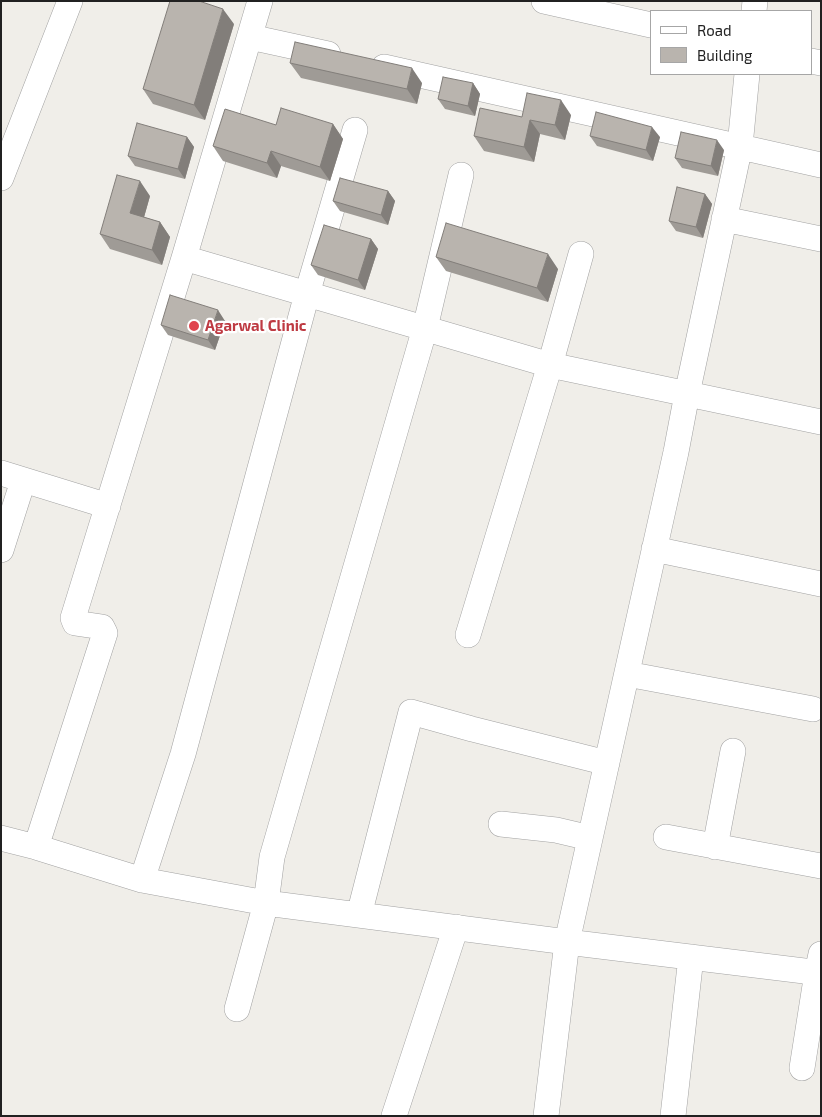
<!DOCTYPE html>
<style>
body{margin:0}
#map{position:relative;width:822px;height:1117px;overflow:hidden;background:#f0eee9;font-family:"Exo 2",sans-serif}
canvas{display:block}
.frame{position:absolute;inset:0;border:2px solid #212121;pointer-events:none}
.legend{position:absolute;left:650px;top:10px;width:162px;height:65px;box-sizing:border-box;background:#fff;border:1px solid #a6a6a6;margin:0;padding:6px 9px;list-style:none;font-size:15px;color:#212121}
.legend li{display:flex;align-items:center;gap:10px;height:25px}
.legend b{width:25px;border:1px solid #a6a6a6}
</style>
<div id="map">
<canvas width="822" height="1117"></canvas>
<div class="frame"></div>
<ul class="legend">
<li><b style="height:6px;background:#fff"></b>Road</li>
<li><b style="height:14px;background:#b9b4ae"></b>Building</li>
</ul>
</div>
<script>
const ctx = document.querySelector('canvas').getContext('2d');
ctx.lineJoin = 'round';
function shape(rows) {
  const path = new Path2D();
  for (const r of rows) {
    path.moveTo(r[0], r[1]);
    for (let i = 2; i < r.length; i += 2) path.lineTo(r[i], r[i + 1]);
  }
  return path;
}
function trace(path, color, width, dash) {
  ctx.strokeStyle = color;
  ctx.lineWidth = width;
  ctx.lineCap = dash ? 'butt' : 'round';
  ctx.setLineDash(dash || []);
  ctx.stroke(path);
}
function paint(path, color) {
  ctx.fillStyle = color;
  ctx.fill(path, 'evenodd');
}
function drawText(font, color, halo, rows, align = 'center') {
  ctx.font = font + ' "Exo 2",sans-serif';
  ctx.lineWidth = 4.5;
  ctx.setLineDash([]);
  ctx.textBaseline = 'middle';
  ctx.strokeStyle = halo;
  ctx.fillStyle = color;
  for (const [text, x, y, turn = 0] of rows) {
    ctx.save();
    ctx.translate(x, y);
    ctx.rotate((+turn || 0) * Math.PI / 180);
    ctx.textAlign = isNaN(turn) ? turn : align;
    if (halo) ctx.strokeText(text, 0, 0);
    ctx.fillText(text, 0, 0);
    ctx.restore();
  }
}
const minor = shape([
 [260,1,184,258,73,618,75,623,102,627,105,633,36,847,142,880,183,754,307,294,355,130],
 [544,1,651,25],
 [754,11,755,1],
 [250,37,328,54],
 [811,61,821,63],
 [384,67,821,165],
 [1,178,70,1],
 [724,219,821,239],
 [184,258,550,365,821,422],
 [1,473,108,506],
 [654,549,821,584],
 [1,550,23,481],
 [468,635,550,365,581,254],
 [627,674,813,709],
 [501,824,556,830,590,838],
 [666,837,821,866],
 [1,838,36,847],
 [715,847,733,751],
 [142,880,266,903,567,942,821,973],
 [359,915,411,712,472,729,607,763],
 [237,1009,266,903,272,857,425,328,461,175],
 [802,1068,817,973,821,954],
 [394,1116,456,927],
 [546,1116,567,942,676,452,687,394,740,146,747,74],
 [673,1116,691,957]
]);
const wall = shape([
 [234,24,205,120,153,104,143,89],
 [290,63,422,83,417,104,301,78],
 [473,83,480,94,475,116,445,109,438,99],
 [571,115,565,140,540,134,534,162,484,151,474,136,522,117],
 [333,124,343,139,330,181,281,166,277,178,223,161,213,146,276,125],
 [590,136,660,137,653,161,597,146],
 [187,137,194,147,185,179,135,166,128,156],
 [724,150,718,176,682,168,675,158],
 [388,191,395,201,388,225,340,211,333,201],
 [705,194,712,204,703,238,676,231,669,221],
 [150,196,144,217,160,222,170,237,162,265,110,249,100,234],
 [371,239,378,249,365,290,318,275,311,265],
 [436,257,558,269,548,302,446,271],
 [225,321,215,350,168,335,161,325]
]);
const shadedWall = shape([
 [223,9,234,24,205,120,194,105],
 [412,68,422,83,417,104,407,89],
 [473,83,480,94,475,116,468,106],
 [561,100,571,115,565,140,555,125],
 [530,120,540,134,534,162,524,147],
 [333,124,343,139,330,181,320,167],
 [652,127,660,137,653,161,646,150],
 [187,137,194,147,185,179,178,169],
 [717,140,724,150,718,176,711,166],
 [271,151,281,166,277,178,267,163],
 [140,181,150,196,141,228,130,213],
 [388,191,395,201,388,225,381,215],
 [705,194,712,204,703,238,696,227],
 [160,222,170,237,162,265,152,250],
 [371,239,378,249,365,290,358,280],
 [548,254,558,269,548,302,537,288],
 [218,310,225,321,215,350,208,340]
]);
const building = shape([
 [170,1,199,1,223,9,194,105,143,89,170,1],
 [295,42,412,68,407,89,290,63,295,42],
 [443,77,473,83,468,106,438,99,443,77],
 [527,93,561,100,555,125,530,120,524,147,474,136,480,108,522,117,527,93],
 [281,108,333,124,320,167,271,151,267,163,213,146,225,109,276,125,281,108],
 [596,112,652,127,646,150,590,136,596,112],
 [137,123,187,137,178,169,128,156,137,123],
 [681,132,717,140,711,166,675,158,681,132],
 [117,175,140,181,130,213,160,222,152,250,100,234,117,175],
 [340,178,388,191,381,215,333,201,340,178],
 [677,187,705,194,696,227,669,221,677,187],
 [446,223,548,254,537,288,436,257,446,223],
 [324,225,371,239,358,280,311,265,324,225],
 [170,295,218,310,208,340,161,325,170,295]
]);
const markers = [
 [194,326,6,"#e0444e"]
];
const healthNames = [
 ["Agarwal Clinic",205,326]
];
trace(minor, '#a2a2a2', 26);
trace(minor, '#fff', 25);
paint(wall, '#9f9b96');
paint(shadedWall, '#827e7a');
paint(building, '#b9b4ae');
trace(building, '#827e7a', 1);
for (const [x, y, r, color] of markers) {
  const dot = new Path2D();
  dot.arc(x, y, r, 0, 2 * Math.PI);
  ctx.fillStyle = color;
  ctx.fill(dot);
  trace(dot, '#fff', 2);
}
drawText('bold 15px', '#be3a42', '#fff', healthNames, 'left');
</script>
